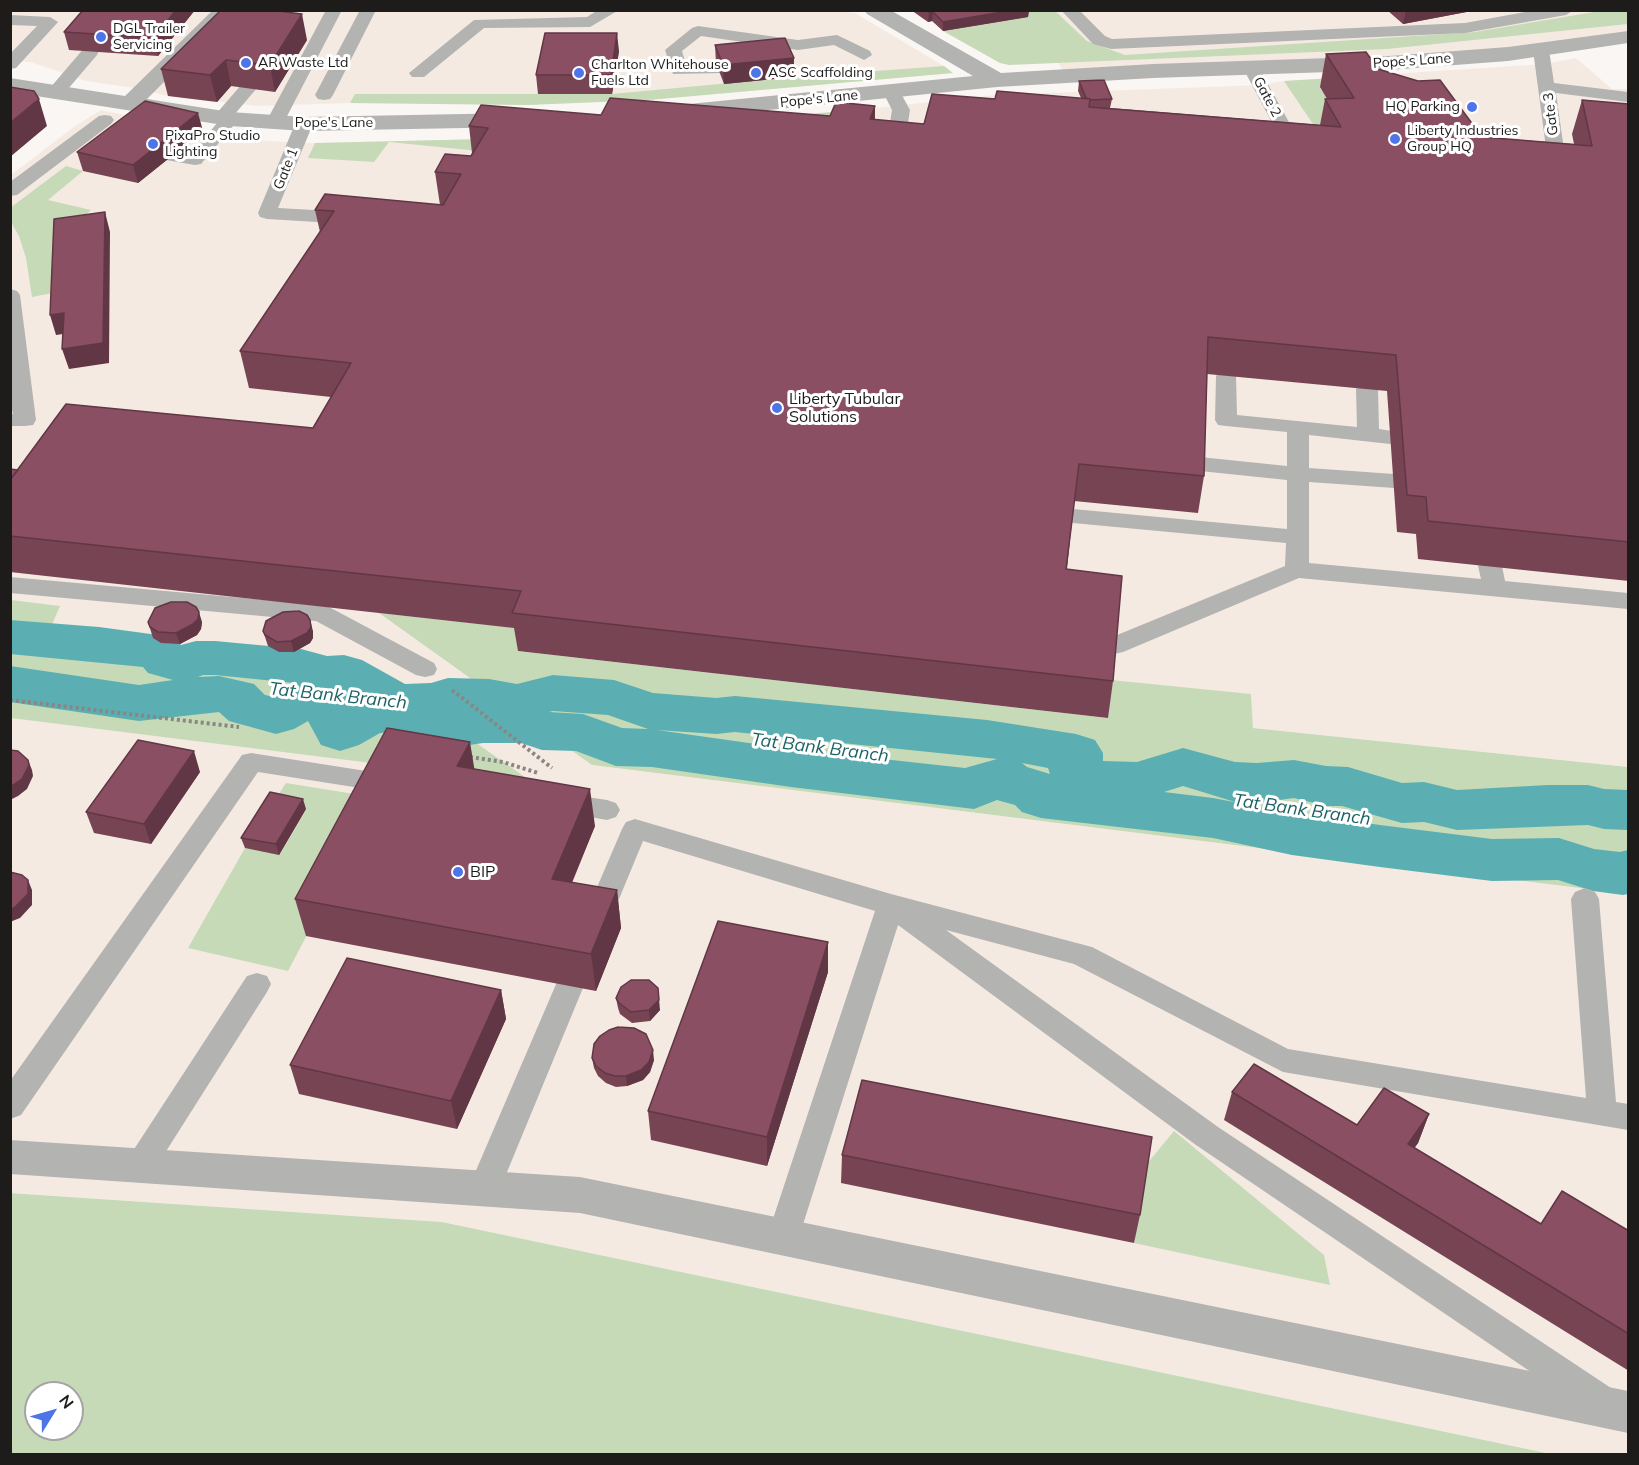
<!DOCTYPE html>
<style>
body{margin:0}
#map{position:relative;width:1639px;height:1465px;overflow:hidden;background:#faf6f3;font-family:Mulish,sans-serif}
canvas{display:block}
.frame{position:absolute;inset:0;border:12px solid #1d1c1b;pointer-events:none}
.north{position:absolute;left:24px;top:1381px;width:60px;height:60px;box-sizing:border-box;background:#fff;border:2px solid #a5a4a4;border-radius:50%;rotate:53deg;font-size:16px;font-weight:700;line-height:24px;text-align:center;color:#1d1c1b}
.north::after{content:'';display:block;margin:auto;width:21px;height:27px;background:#4e75e8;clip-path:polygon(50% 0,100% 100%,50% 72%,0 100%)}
</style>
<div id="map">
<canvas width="1639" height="1465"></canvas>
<div class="frame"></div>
<div class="north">N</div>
</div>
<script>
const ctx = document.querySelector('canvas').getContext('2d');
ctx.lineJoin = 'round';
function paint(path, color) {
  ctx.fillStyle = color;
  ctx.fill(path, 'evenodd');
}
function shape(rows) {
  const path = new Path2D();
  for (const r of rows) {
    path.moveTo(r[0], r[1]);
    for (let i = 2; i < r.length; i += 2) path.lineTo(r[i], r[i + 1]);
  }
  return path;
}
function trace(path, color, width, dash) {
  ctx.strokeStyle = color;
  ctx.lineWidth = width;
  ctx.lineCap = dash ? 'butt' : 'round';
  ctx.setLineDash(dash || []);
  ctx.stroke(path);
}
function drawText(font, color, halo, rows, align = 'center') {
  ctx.font = font + ' Mulish,sans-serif';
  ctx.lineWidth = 6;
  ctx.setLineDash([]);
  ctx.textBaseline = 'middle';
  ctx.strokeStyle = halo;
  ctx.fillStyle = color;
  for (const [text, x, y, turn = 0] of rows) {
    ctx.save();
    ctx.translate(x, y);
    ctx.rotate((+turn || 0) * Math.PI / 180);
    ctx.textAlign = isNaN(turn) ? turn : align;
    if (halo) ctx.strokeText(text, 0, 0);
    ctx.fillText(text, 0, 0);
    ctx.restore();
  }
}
const built = shape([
 [1628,10,1628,37,1541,50,1067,76,1023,11],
 [10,11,838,11,855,13,944,66,953,73,648,100,527,105,350,103,258,106,168,96,134,88,86,81,31,62,11,61],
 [1576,58,1612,89,1628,89,1628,767,1253,728,1251,694,1108,718,518,651,381,613,592,765,1628,894,1628,1454,1551,1454,442,1222,11,1193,11,175,75,126,101,110,236,138,267,141,315,143,486,139,782,118,994,95,1260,85,1284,81,1544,64]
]);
const green = shape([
 [1023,11,1055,11,1087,41,1125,55,1475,32,1600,11,1628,11,1628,24,1387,49,1009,65,1000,63,943,31,1028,17],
 [944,66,953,73,648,100,527,105,350,103,355,94,612,94,794,77],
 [1384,75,1320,88,1347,132,1319,133,1284,81],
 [845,111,858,138,479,151,389,142,374,162,308,158,315,143,486,139],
 [66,166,83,171,48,200,91,210,60,238,58,292,32,297,26,258,19,236,11,222,10,208],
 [11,600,60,606,50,629,213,650,366,666,542,789,395,766,11,718],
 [379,613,526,629,518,651,1108,718,1111,680,1251,694,1253,728,1628,767,1628,894,592,765],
 [286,783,379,798,288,971,188,948,245,848,280,854,306,810,273,803],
 [1174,1131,1324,1255,1330,1285,1134,1243,1146,1165],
 [10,1193,442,1222,1551,1454,11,1454],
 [36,1393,72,1393,72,1429,36,1429]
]);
const canal = shape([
 [10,620,99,627,158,635,176,640,181,645,196,641,215,641,301,649,327,656,344,655,362,660,405,684,431,683,448,678,489,679,517,684,553,675,614,680,653,693,716,698,735,696,987,720,1076,734,1095,740,1103,753,1103,761,1137,762,1183,748,1235,762,1257,763,1294,760,1326,766,1348,767,1402,783,1424,782,1457,790,1548,785,1588,785,1604,789,1628,790,1628,830,1604,829,1588,825,1457,830,1424,822,1402,823,1342,806,1326,806,1294,798,1257,803,1235,802,1183,786,1164,792,1213,798,1292,813,1380,825,1492,839,1559,838,1594,849,1620,852,1628,850,1628,894,1623,895,1593,891,1558,880,1492,881,1380,867,1292,855,1213,838,1041,818,1022,812,1015,805,997,800,974,809,791,787,652,767,616,766,576,751,542,750,521,743,483,743,456,747,396,732,380,733,359,745,340,751,321,745,308,721,294,729,276,734,229,721,219,712,139,721,10,702,10,666,139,685,173,680,148,673,143,667,10,654,10,620],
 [203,675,215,675,294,683,270,696,265,695,254,684,219,676,198,677,203,675],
 [346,695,355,700,358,702,351,704,346,695],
 [553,711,608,715,648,729,622,728,583,714,549,712,553,711],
 [657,730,716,734,735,732,997,759,965,768,791,749,657,730],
 [1022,763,1048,768,1050,774,1027,767,1022,763]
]);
const path = shape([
 [452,690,552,768],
 [10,700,239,727],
 [470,757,503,762,538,773]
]);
const service = shape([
 [326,10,342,10,284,122,281,126,269,126,266,122,326,10],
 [360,10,376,10,333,95,330,99,324,100,318,99,315,95,360,10],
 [598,10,619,10,590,27,484,28,424,77,412,77,409,73,474,20,587,17,598,10],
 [1061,10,1079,10,1105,36,1112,39,1465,23,1536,10,1574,10,1566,15,1465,33,1111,49,1093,44,1061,10],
 [10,15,50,17,58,22,16,68,10,69,10,54,37,26,10,25,10,15],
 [698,26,798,40,837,35,870,51,872,55,864,60,834,45,798,50,701,36,682,51,686,65,718,64,724,65,726,69,724,73,673,74,665,50,692,28,698,26],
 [1541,45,1549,50,1554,83,1628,92,1628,102,1556,93,1568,178,1565,182,1559,184,1553,182,1550,178,1533,50,1541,45],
 [91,46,99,51,97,55,62,96,50,96,47,92,50,88,85,47,91,46],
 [1251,63,1257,64,1259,68,1305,151,1302,155,1290,155,1287,151,1243,68,1245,64,1251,63],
 [248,83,254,84,257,88,234,115,239,119,201,164,195,165,166,160,163,156,166,152,172,151,191,154,218,122,213,118,216,114,242,84,248,83],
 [892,87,898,88,910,110,907,129,897,155,894,159,888,160,882,159,879,155,889,129,892,110,883,92,886,88,892,87],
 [105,115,111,116,114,120,111,124,17,195,10,196,10,182,99,116,105,115],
 [304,119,310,120,313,124,278,208,350,212,357,214,359,218,357,222,350,224,267,219,260,217,258,213,295,124,298,120,304,119],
 [10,289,17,291,20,295,36,420,33,425,25,426,10,426,10,414,13,414,10,402,10,289],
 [1226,370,1233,372,1236,376,1237,415,1357,427,1356,389,1360,385,1367,383,1374,385,1378,389,1379,429,1398,432,1401,437,1398,442,1390,444,1309,435,1309,468,1394,474,1402,476,1405,481,1402,486,1394,488,1309,482,1309,563,1481,579,1478,566,1482,561,1490,558,1498,561,1502,566,1505,581,1628,593,1628,609,1299,578,1123,652,1114,654,1105,652,1102,646,1105,640,1285,566,1286,543,1073,523,1065,521,1062,516,1065,511,1073,509,1287,529,1287,480,1200,471,1192,469,1189,464,1192,459,1200,457,1287,466,1287,432,1226,426,1218,425,1215,420,1216,376,1219,372,1226,370],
 [10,577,321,605,329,607,434,663,437,669,434,675,425,677,416,675,316,621,10,593,10,577],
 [251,753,392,775,401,777,405,784,401,791,392,793,258,772,21,1115,10,1119,10,1081,242,755,251,753],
 [560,793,607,800,616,803,620,810,616,817,607,820,551,810,547,803,551,796,560,793],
 [635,819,891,894,1092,947,1288,1049,1586,1098,1571,899,1575,892,1585,888,1595,892,1599,899,1616,1102,1628,1104,1628,1130,1283,1072,1074,964,946,930,1218,1127,1611,1388,1616,1399,1611,1410,1599,1415,1587,1410,1196,1145,898,925,799,1237,794,1247,783,1251,772,1247,767,1237,875,911,643,841,607,928,597,931,587,928,583,920,622,829,626,822,635,819],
 [583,943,593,946,597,954,500,1189,495,1199,484,1203,473,1199,468,1189,569,954,573,946,583,943],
 [257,973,267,976,271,984,267,992,151,1175,140,1179,129,1175,124,1166,129,1157,247,976,257,973]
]);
const minor = shape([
 [213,10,236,10,147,99,230,112,304,117,518,113,526,115,529,120,526,125,518,127,304,131,230,126,10,92,10,78,125,96,213,10],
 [864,10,890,10,1001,73,1153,64,1389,56,1508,47,1628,31,1628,43,1508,61,1389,70,1153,78,997,87,689,118,681,116,678,111,681,106,689,104,973,76,867,14,864,10],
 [10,1140,580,1177,1628,1391,1628,1433,580,1213,10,1174,10,1140]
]);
const wall = shape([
 [83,10,195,10,158,56,69,50,64,32],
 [911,10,1029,10,1028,17,943,31,932,21,928,22],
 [1387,10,1477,10,1403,24],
 [307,40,275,92,231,86,217,102,168,96,161,69],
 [715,45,794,58,794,77,724,84,716,63],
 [619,51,612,94,538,94,536,75],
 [1326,54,1378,69,1482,137,1574,144,1572,134,1582,100,1629,104,1629,581,1418,559,1416,534,1397,532,1387,391,1207,374,1204,476,1198,513,1074,501,1067,569,1113,681,1108,718,518,651,514,628,10,572,10,469,18,470,313,428,331,397,249,388,240,351,320,232,315,210,440,205,435,172,471,156,472,153,469,126,601,115,830,116,875,106,875,120,924,124,995,99,1081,98,1078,91,1079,81,1112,99,1110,108,1320,125,1325,99,1327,99,1320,87],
 [203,131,138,183,83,171,77,152],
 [148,622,202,622,201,629,197,635,180,644,161,643,153,638],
 [263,631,313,631,313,638,310,643,294,652,279,652,268,646],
 [475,769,595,826,572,883,617,890,621,928,596,991,306,936,295,899],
 [200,772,151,844,94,833,86,812],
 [306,809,279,855,245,848,241,838],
 [828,972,767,1166,651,1140,648,1111],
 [501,990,506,1019,457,1129,299,1094,290,1065],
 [616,998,660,1010,650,1021,632,1023,620,1014,618,1008],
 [592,1058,654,1060,650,1072,643,1080,627,1086,616,1087,606,1083,598,1076,594,1068],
 [1232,1092,1357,1125,1429,1114,1418,1143,1414,1148,1541,1224,1629,1231,1629,1371,1224,1120],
 [842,1155,1140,1215,1134,1243,841,1183]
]);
const shadedWall = shape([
 [176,10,195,10,158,56,154,38],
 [1014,10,1029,10,1028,17,943,31,943,22],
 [1406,10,1477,10,1403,24],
 [929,12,933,12,932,21,928,22],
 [302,14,307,40,275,92,270,65],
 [617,33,619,51,612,94,611,75],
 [794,58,794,77,724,84,723,65],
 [226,60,231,86,217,102,210,75],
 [39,99,47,126,10,157,10,123],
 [875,106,874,140,870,119],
 [198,113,203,131,138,183,133,165],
 [105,212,110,232,109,363,69,369,62,349],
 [64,313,70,333,56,335,50,315],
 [199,612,202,622,201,629,197,635,180,644,176,633],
 [310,620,313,631,313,638,310,643,294,652,291,641],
 [470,742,476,779,457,766],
 [194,751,200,772,151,844,144,824],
 [28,760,32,770,33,776,27,789,18,796,10,800,10,787],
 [590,789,595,826,557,917,552,879],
 [303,799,306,809,279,855,276,844],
 [28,880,32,890,32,905,20,918,10,922,10,910],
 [617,890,621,928,596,991,591,954],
 [828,942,828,972,767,1166,767,1137],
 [658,988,660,1010,650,1021,649,1010],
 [501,990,506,1019,457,1129,451,1101],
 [653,1050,654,1060,650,1072,643,1080,627,1086,626,1076],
 [1429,1114,1418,1143,1397,1173,1408,1144]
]);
const building = shape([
 [83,10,176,10,154,38,64,32,83,10],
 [221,10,270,10,302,14,270,65,226,60,210,75,161,69,221,10],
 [926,10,1014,10,943,22,933,12,929,12,926,10],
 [545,33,617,33,611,75,536,75,545,33],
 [785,38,794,58,723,65,715,45,785,38],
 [1366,52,1378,69,1418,81,1440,80,1482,137,1592,146,1582,100,1629,104,1629,542,1428,521,1426,497,1407,495,1396,355,1208,337,1204,476,1079,464,1066,569,1122,576,1113,681,512,613,521,591,10,536,10,480,66,404,313,428,351,363,240,351,334,211,315,210,325,194,443,205,461,174,435,172,445,154,471,156,488,128,469,126,481,105,601,115,610,98,830,116,836,102,875,106,870,119,924,124,932,94,995,99,997,91,1090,99,1089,107,1341,127,1325,99,1354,98,1326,54,1366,52],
 [1104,80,1112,99,1090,100,1090,99,1086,98,1079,81,1104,80],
 [10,87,34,91,39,99,10,123,10,87],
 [145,101,198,113,133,165,77,152,145,101],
 [105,212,103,343,62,349,64,313,50,315,54,219,105,212],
 [10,469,18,470,10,480,10,469],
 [171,602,187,602,196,607,199,612,198,619,193,624,176,633,158,632,150,627,148,622,155,608,171,602],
 [299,611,307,615,310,620,311,627,307,633,291,641,277,642,265,635,263,631,266,621,283,612,299,611],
 [387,728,470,742,457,766,590,789,552,879,617,890,591,954,295,899,387,728],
 [138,740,194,751,144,824,86,812,138,740],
 [10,750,18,751,28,760,29,765,22,779,10,787,10,750],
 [270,792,303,799,276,844,241,838,270,792],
 [10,872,22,875,28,880,28,894,15,907,10,910,10,872],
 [718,921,828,942,767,1137,648,1111,718,921],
 [347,958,501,990,451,1101,290,1065,347,958],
 [631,980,649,980,658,988,659,1000,649,1010,631,1012,619,1003,616,998,621,987,631,980],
 [618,1027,634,1028,646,1034,653,1050,649,1062,641,1070,626,1076,615,1076,605,1073,596,1066,592,1058,594,1044,600,1036,609,1030,618,1027],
 [1254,1064,1357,1125,1384,1088,1429,1114,1408,1144,1541,1224,1562,1191,1629,1231,1629,1334,1232,1092,1254,1064],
 [862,1080,1152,1137,1140,1215,842,1155,862,1080]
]);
const markers = [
 [101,37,6,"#4e75e8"],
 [246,63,6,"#4e75e8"],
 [579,73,6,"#4e75e8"],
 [756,73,6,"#4e75e8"],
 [1472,107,6,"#4e75e8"],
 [1395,139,6,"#4e75e8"],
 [153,144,6,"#4e75e8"],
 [777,408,6,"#4e75e8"],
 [458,872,6,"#4e75e8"]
];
const farPoinames = [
 ["DGL Trailer",113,29],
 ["Servicing",113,45],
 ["AR Waste Ltd",258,63],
 ["Charlton Whitehouse",591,65],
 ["Fuels Ltd",591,81],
 ["ASC Scaffolding",768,73],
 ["HQ Parking",1460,107,"right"],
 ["Liberty Industries",1407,131],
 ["Group HQ",1407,147],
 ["PixaPro Studio",165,136],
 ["Lighting",165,152]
];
const farStreetnames = [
 ["Pope's Lane",1412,61,-4],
 ["Gate 2",1267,97,62],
 ["Pope's Lane",819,99,-6],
 ["Gate 3",1551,114,-97],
 ["Pope's Lane",334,123],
 ["Gate 1",286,169,-68]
];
const poiNames = [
 ["Liberty Tubular",789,399],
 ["Solutions",789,417],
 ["BIP",470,872]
];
const waterNames = [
 ["Tat Bank Branch",338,696,6],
 ["Tat Bank Branch",820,748,7],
 ["Tat Bank Branch",1302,810,8]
];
paint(built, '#f5eae2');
paint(green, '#c6dab7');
paint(canal, '#5bafb2');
trace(path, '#898684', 4, [3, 3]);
paint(service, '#b3b3b1');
paint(minor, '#b3b3b1');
paint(wall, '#774454');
paint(shadedWall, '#613745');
paint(building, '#8a4f62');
trace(building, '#613745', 1.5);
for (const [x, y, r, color] of markers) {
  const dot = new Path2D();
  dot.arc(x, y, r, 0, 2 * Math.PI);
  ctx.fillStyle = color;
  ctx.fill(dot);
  trace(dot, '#fff', 2);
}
drawText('14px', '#1d1c1b', '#fff', farPoinames, 'left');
drawText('14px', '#1d1c1b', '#fff', farStreetnames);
drawText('16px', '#1d1c1b', '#fff', poiNames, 'left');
drawText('italic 18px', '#1d6365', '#fff', waterNames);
</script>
